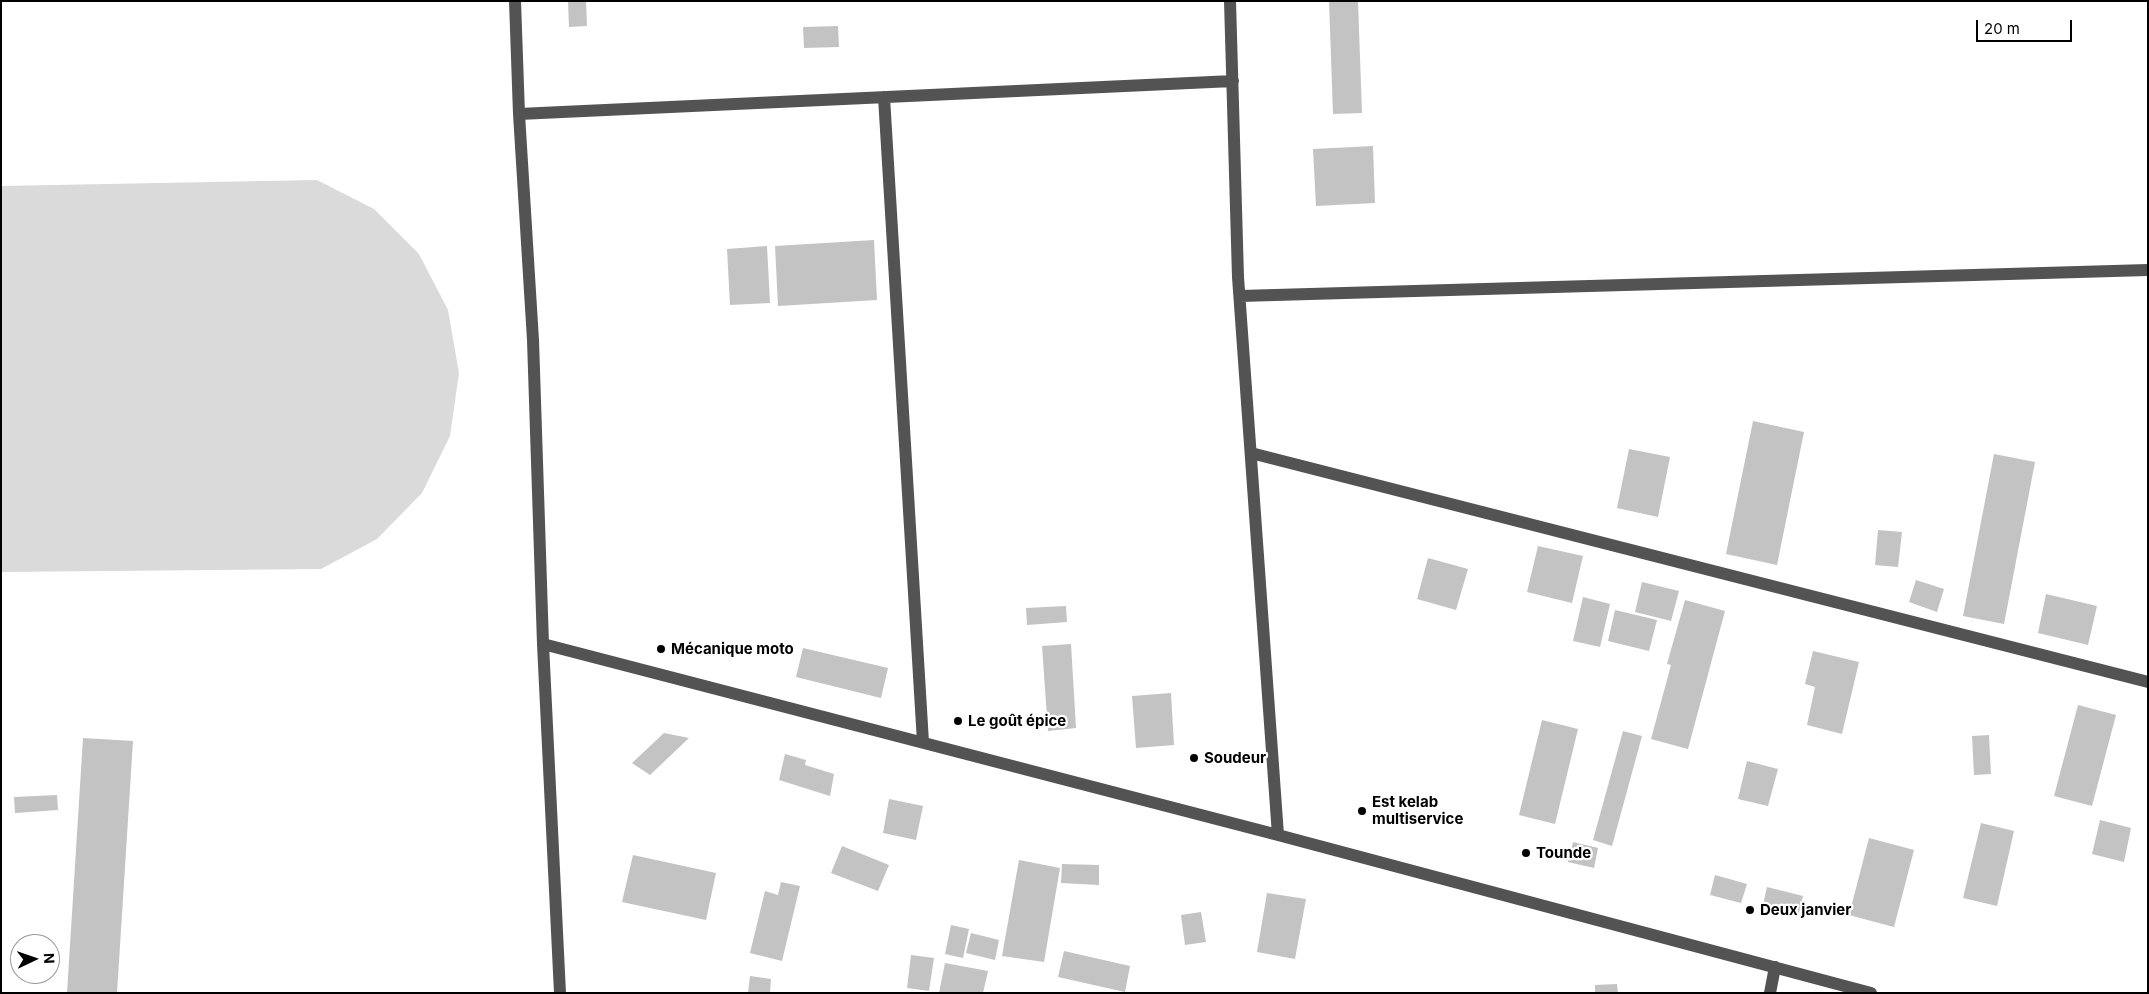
<!DOCTYPE html>
<meta charset="utf-8">
<style>
body{margin:0}
#map{position:relative;width:2149px;height:994px;overflow:hidden;background:#fff;font-family:Inter,sans-serif}
canvas{display:block}
.frame{position:absolute;inset:0;border:2px solid #000;pointer-events:none}
.north{position:absolute;left:10px;top:934px;width:50px;height:50px;box-sizing:border-box;background:#fff;border:1px solid #999;border-radius:50%;rotate:87deg;font-size:14px;font-weight:700;line-height:20px;text-align:center;color:#000}
.north::after{content:'';display:block;margin:auto;width:18px;height:22px;background:#000;clip-path:polygon(50% 0,100% 100%,50% 72%,0 100%)}
.scale{position:absolute;left:1976px;top:20px;width:96px;height:22px;box-sizing:border-box;border:2px solid #000;border-top:0;padding-left:6px;font-size:15px;line-height:18px;white-space:nowrap;color:#000;-webkit-text-stroke:4px #fff;paint-order:stroke}
</style>
<div id="map">
<canvas width="2149" height="994"></canvas>
<div class="frame"></div>
<div class="north">N</div>
<div class="scale">20 m</div>
</div>
<script>
const ctx = document.querySelector('canvas').getContext('2d');
ctx.lineJoin = 'round';
function paint(path, color) {
  ctx.fillStyle = color;
  ctx.fill(path, 'evenodd');
}
function shape(rows) {
  const path = new Path2D();
  for (const r of rows) {
    path.moveTo(r[0], r[1]);
    for (let i = 2; i < r.length; i += 2) path.lineTo(r[i], r[i + 1]);
  }
  return path;
}
function trace(path, color, width, dash) {
  ctx.strokeStyle = color;
  ctx.lineWidth = width;
  ctx.lineCap = dash ? 'butt' : 'round';
  ctx.setLineDash(dash || []);
  ctx.stroke(path);
}
function drawText(font, color, halo, rows, align = 'center') {
  ctx.font = font + ' Inter,sans-serif';
  ctx.lineWidth = 4.5;
  ctx.setLineDash([]);
  ctx.textBaseline = 'middle';
  ctx.strokeStyle = halo;
  ctx.fillStyle = color;
  for (const [text, x, y, turn = 0] of rows) {
    ctx.save();
    ctx.translate(x, y);
    ctx.rotate((+turn || 0) * Math.PI / 180);
    ctx.textAlign = isNaN(turn) ? turn : align;
    if (halo) ctx.strokeText(text, 0, 0);
    ctx.fillText(text, 0, 0);
    ctx.restore();
  }
}
const green = shape([
 [317,180,374,209,419,254,448,310,459,373,450,436,422,493,377,539,321,569,1,572,1,186]
]);
const building = shape([
 [568,1,586,1,587,26,569,27],
 [1329,1,1358,1,1362,113,1333,114],
 [838,26,839,47,804,48,803,27],
 [1373,146,1375,203,1316,206,1313,149],
 [874,240,877,300,778,306,775,246],
 [767,246,770,303,730,305,727,249],
 [1753,421,1804,432,1777,565,1726,554],
 [1629,449,1670,457,1658,517,1617,508],
 [1994,454,2035,462,2004,624,1963,616],
 [1878,530,1902,532,1898,567,1875,565],
 [1538,546,1583,556,1572,603,1527,592],
 [1428,558,1468,569,1456,610,1417,599],
 [1916,580,1944,589,1937,612,1909,602],
 [1642,582,1679,591,1671,621,1635,612],
 [2046,594,2097,606,2088,645,2038,633],
 [1583,597,1610,604,1600,647,1573,641],
 [1685,600,1725,611,1688,749,1651,739,1671,665,1667,664],
 [1066,606,1067,622,1027,625,1026,608],
 [1615,610,1657,620,1649,651,1608,641],
 [1071,644,1076,728,1048,731,1042,646],
 [803,648,888,668,881,698,796,677],
 [1813,651,1859,662,1842,734,1807,725,1815,687,1805,684],
 [1171,693,1174,745,1136,748,1132,696],
 [2078,705,2116,715,2092,806,2054,796],
 [1542,720,1578,729,1555,824,1519,815],
 [1623,731,1642,736,1612,846,1593,840],
 [664,733,689,738,650,775,632,763],
 [1989,735,1991,774,1974,775,1972,736],
 [83,738,133,741,117,993,67,993],
 [785,754,806,760,805,765,834,774,830,796,779,780],
 [1747,761,1778,769,1768,806,1738,799],
 [57,795,58,810,15,813,14,797],
 [889,799,923,806,916,840,883,833],
 [2100,820,2131,828,2124,862,2092,854],
 [1981,823,2014,831,1997,906,1963,898],
 [1869,838,1914,850,1894,927,1849,915],
 [1573,842,1598,848,1594,868,1568,862],
 [842,846,889,865,878,891,831,873],
 [633,855,716,873,706,920,622,902],
 [1019,860,1060,868,1044,962,1002,956],
 [1062,864,1099,865,1099,885,1061,883],
 [1715,875,1747,884,1741,903,1710,895],
 [781,882,800,886,782,961,750,953,765,891,778,895],
 [1767,887,1803,896,1798,917,1762,909],
 [1267,893,1306,899,1295,959,1257,952],
 [1201,912,1206,942,1185,945,1181,915],
 [951,925,969,929,963,958,945,954],
 [971,933,999,940,995,960,966,953],
 [1064,951,1130,966,1125,992,1058,977],
 [911,955,934,958,929,991,907,988],
 [945,963,988,971,983,993,939,993],
 [750,976,771,979,770,993,748,993],
 [1617,984,1618,993,1595,993,1595,985]
]);
const minor = shape([
 [515,1,519,114,533,340,543,644,560,993],
 [1230,1,1238,277,1278,835],
 [884,97,923,742],
 [519,114,1233,81],
 [1240,296,2148,270],
 [1251,453,2148,682],
 [543,644,1278,835,1871,993],
 [1770,993,1775,967]
]);
const markers = [
 [661,649,5,"#000"],
 [958,721,5,"#000"],
 [1194,758,5,"#000"],
 [1362,811,5,"#000"],
 [1526,853,5,"#000"],
 [1750,910,5,"#000"]
];
const poiNames = [
 ["Mécanique moto",671,649],
 ["Le goût épice",968,721],
 ["Soudeur",1204,758],
 ["Est kelab",1372,802],
 ["multiservice",1372,819],
 ["Tounde",1536,853],
 ["Deux janvier",1760,910]
];
paint(green, '#dadada');
paint(building, '#c3c3c3');
trace(minor, '#535353', 12);
for (const [x, y, r, color] of markers) {
  const dot = new Path2D();
  dot.arc(x, y, r, 0, 2 * Math.PI);
  ctx.fillStyle = color;
  ctx.fill(dot);
  trace(dot, '#fff', 2);
}
drawText('bold 15px', '#000', '#fff', poiNames, 'left');
</script>
